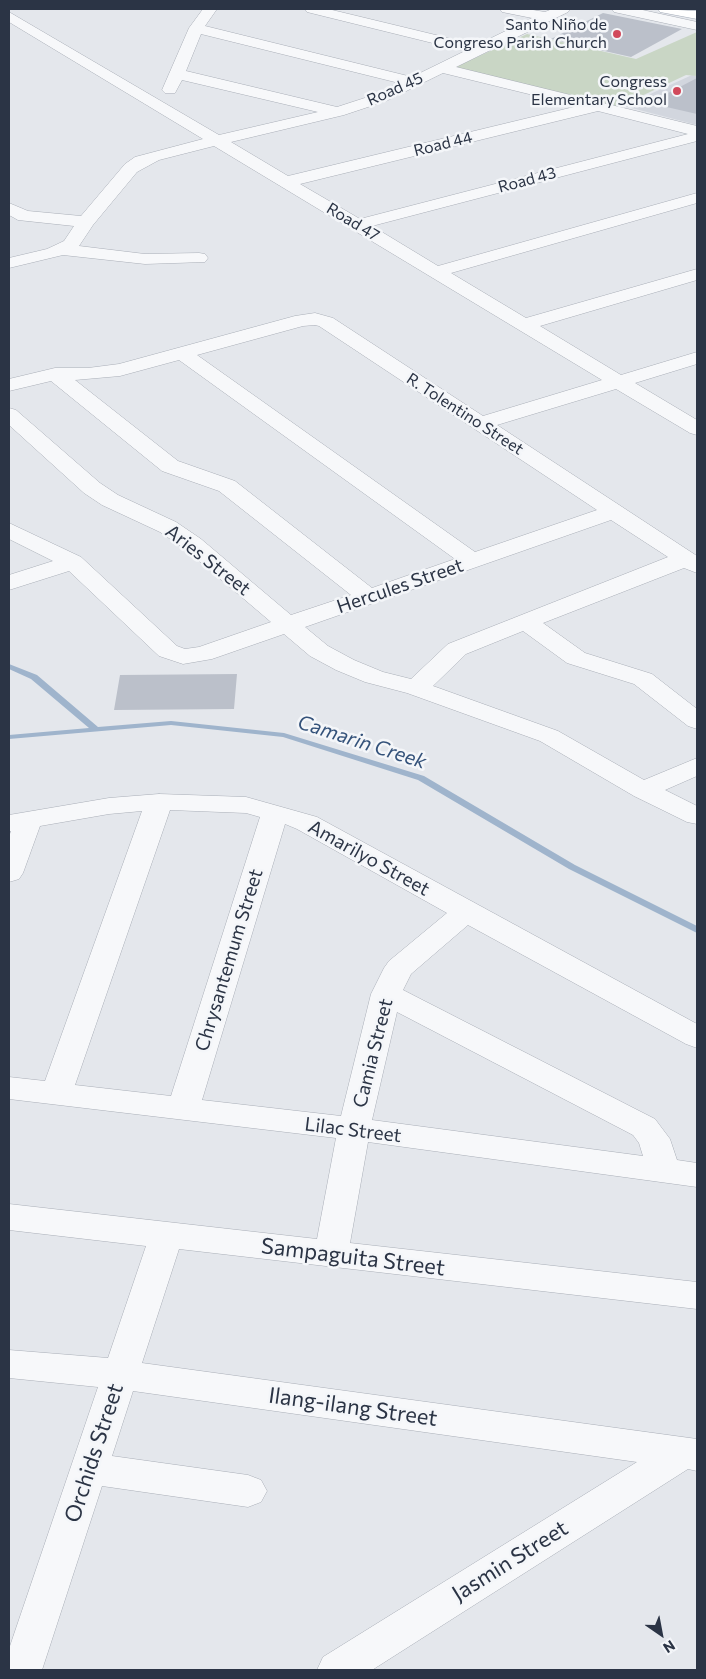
<!DOCTYPE html>
<meta charset="utf-8">
<style>
body{margin:0}
#map{position:relative;width:706px;height:1679px;overflow:hidden;background:#e4e7ec;font-family:Commissioner,sans-serif}
canvas{display:block}
.frame{position:absolute;inset:0;border:10px solid #2b3445;pointer-events:none}
.north{position:absolute;left:636px;top:1609px;width:50px;height:50px;-webkit-text-stroke:4px #f4f6f9;paint-order:stroke;rotate:147deg;font-size:14px;font-weight:700;line-height:20px;text-align:center;color:#2b3445}
.north::after{content:'';display:block;margin:auto;width:18px;height:22px;background:#2b3445;clip-path:polygon(50% 0,100% 100%,50% 72%,0 100%)}
</style>
<div id="map">
<canvas width="706" height="1679"></canvas>
<div class="frame"></div>
<div class="north">N</div>
</div>
<script>
const ctx = document.querySelector('canvas').getContext('2d');
ctx.lineJoin = 'round';
function paint(path, color) {
  ctx.fillStyle = color;
  ctx.fill(path, 'evenodd');
}
function shape(rows) {
  const path = new Path2D();
  for (const r of rows) {
    path.moveTo(r[0], r[1]);
    for (let i = 2; i < r.length; i += 2) path.lineTo(r[i], r[i + 1]);
  }
  return path;
}
function trace(path, color, width, dash) {
  ctx.strokeStyle = color;
  ctx.lineWidth = width;
  ctx.lineCap = dash ? 'butt' : 'round';
  ctx.setLineDash(dash || []);
  ctx.stroke(path);
}
function drawText(font, color, halo, rows, align = 'center') {
  ctx.font = font + ' Commissioner,sans-serif';
  ctx.lineWidth = 5;
  ctx.setLineDash([]);
  ctx.textBaseline = 'middle';
  ctx.strokeStyle = halo;
  ctx.fillStyle = color;
  for (const [text, x, y, turn = 0] of rows) {
    ctx.save();
    ctx.translate(x, y);
    ctx.rotate((+turn || 0) * Math.PI / 180);
    ctx.textAlign = isNaN(turn) ? turn : align;
    if (halo) ctx.strokeText(text, 0, 0);
    ctx.fillText(text, 0, 0);
    ctx.restore();
  }
}
const built = shape([
 [692,75,697,76,697,125,624,106]
]);
const green = shape([
 [697,32,697,76,686,75,616,108,453,68,527,34,636,59]
]);
const stream = shape([
 [9,664,37,675,98,727,171,721,284,733,424,776,575,865,697,926,697,933,569,869,418,780,283,737,171,725,9,739,9,735,89,728,31,679,9,669,9,664]
]);
const building = shape([
 [603,13,682,29,631,57,551,39],
 [697,78,697,114,649,103],
 [237,674,234,709,114,710,120,675]
]);
const minor = shape([
 [203,9,217,9,205,26,412,77,465,51,307,12,305,9,328,9,477,45,532,18,502,12,500,9,527,9,545,12,552,9,570,9,568,12,456,67,697,126,697,141,372,226,438,266,697,193,697,203,451,273,526,318,697,269,697,280,540,326,621,375,697,352,697,364,635,383,697,420,697,435,690,433,616,389,497,425,697,556,697,573,684,568,543,623,585,653,652,674,697,709,697,729,688,726,634,684,567,663,523,631,466,654,433,686,558,731,644,780,697,758,697,776,665,790,697,806,697,824,687,822,634,796,540,741,407,693,365,682,336,670,310,656,284,634,212,659,183,664,159,656,69,571,9,590,9,575,53,561,9,539,9,523,81,557,177,646,185,649,199,647,271,622,185,549,160,532,102,505,84,493,9,425,9,408,16,410,100,483,118,495,176,522,201,539,291,615,351,595,219,491,162,471,51,381,9,391,9,379,55,368,88,368,119,364,295,316,315,313,333,318,483,416,602,380,214,146,159,160,137,172,93,225,79,246,145,254,199,253,205,254,208,258,205,262,145,264,63,255,9,268,9,258,47,249,64,241,74,226,18,220,9,215,9,203,28,211,81,216,125,164,135,157,203,139,9,22,9,12,219,135,318,112,182,80,175,93,165,93,162,90,189,28,203,9],
 [201,34,399,83,374,95,337,107,186,71,201,34],
 [443,73,578,106,288,176,231,142,344,115,386,101,443,73],
 [598,111,688,134,360,219,300,184,598,111],
 [315,325,319,326,597,510,475,552,197,355,303,326,315,325],
 [179,360,455,559,372,588,235,481,178,461,75,380,120,376,179,360],
 [611,520,668,557,448,644,411,679,383,672,354,660,328,646,305,627,611,520],
 [612,9,638,9,697,22,697,30,614,12,612,9],
 [159,794,246,797,317,817,697,1024,697,1048,686,1044,468,925,411,974,403,990,655,1119,670,1139,677,1160,697,1163,697,1187,368,1142,350,1243,697,1282,697,1309,179,1249,142,1363,697,1439,697,1471,688,1469,372,1670,317,1670,323,1657,637,1462,133,1391,112,1456,248,1475,261,1480,267,1491,261,1502,248,1507,102,1486,42,1670,9,1670,9,1649,98,1387,9,1378,9,1350,108,1358,146,1246,9,1230,9,1204,317,1239,336,1138,9,1099,9,1077,45,1081,142,811,109,814,40,826,23,873,19,879,9,882,9,837,11,831,9,831,9,815,109,798,159,794],
 [170,810,246,813,260,817,171,1096,75,1085,170,810],
 [285,824,297,829,447,913,389,961,384,968,371,994,341,1116,202,1100,285,824],
 [397,1012,633,1135,639,1143,643,1156,372,1120,397,1012]
]);
const major = shape([
 [658,9,697,11,697,19,660,12,658,9]
]);
const markers = [
 [617,34,5,"#d1495b"],
 [677,91,5,"#d1495b"]
];
const farPoinames = [
 ["Santo Niño de",607,25],
 ["Congreso Parish Church",607,43],
 ["Congress",667,82],
 ["Elementary School",667,100]
];
const farStreetnames = [
 ["Road 45",395,89,-24],
 ["Road 44",443,144,-14],
 ["Road 43",527,180,-15],
 ["Road 47",353,222,31],
 ["R. Tolentino Street",465,414,33]
];
const streetNames = [
 ["Aries Street",208,560,38],
 ["Hercules Street",400,586,-19],
 ["Amarilyo Street",369,858,29],
 ["Chrysantemum Street",229,960,-73],
 ["Camia Street",373,1053,-76],
 ["Lilac Street",353,1130,7]
];
const waterNames = [
 ["Camarin Creek",362,742,18]
];
const nearStreetnames = [
 ["Sampaguita Street",353,1257,7],
 ["Ilang-ilang Street",353,1407,8],
 ["Orchids Street",94,1453,-72],
 ["Jasmin Street",510,1561,-32]
];
paint(built, '#d2d6de');
paint(green, '#c9d6c5');
paint(stream, '#9fb4cc');
paint(building, '#bbc0ca');
trace(minor, '#a9aeb7', 1);
trace(major, '#a3abb8', 1);
paint(minor, '#f7f8fa');
paint(major, '#fff');
for (const [x, y, r, color] of markers) {
  const dot = new Path2D();
  dot.arc(x, y, r, 0, 2 * Math.PI);
  ctx.fillStyle = color;
  ctx.fill(dot);
  trace(dot, '#f4f6f9', 2);
}
drawText('16px', '#2b3445', '#f4f6f9', farPoinames, 'right');
drawText('16px', '#2b3445', '#f4f6f9', farStreetnames);
drawText('19px', '#2b3445', '#f4f6f9', streetNames);
drawText('italic 20px', '#34527a', '#f4f6f9', waterNames);
drawText('22px', '#2b3445', '#f4f6f9', nearStreetnames);
</script>
